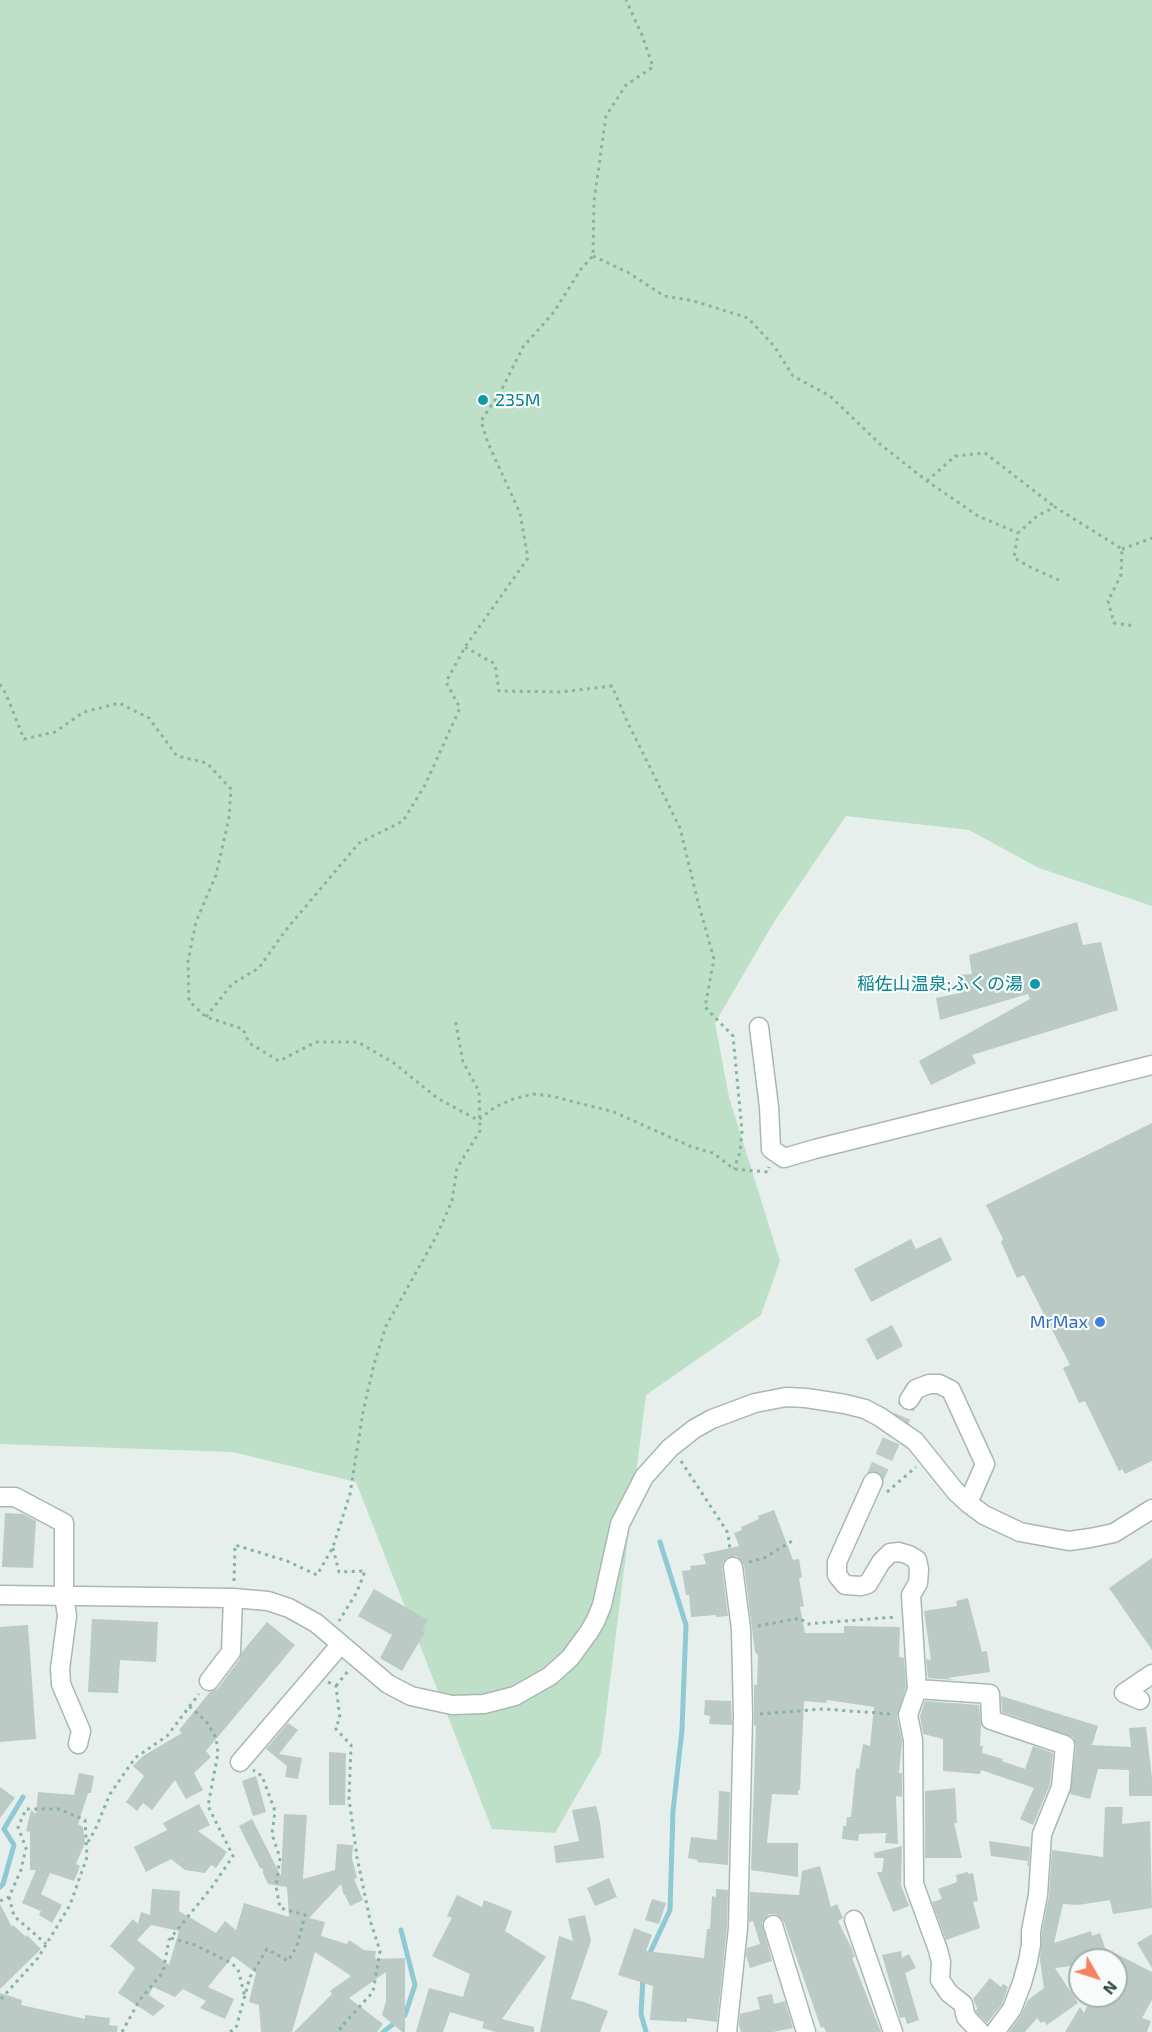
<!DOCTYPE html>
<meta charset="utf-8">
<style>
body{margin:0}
#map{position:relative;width:1152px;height:2032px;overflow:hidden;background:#e6efeb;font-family:"Exo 2",sans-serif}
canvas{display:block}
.north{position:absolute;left:1068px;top:1948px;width:60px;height:60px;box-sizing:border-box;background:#f7fbf9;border:2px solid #a3b1ad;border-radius:50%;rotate:129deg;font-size:16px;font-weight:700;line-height:24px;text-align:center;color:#24423a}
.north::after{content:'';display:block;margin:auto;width:21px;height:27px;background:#f4845f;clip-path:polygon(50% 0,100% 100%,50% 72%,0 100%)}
</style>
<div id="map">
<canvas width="1152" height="2032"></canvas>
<div class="north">N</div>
</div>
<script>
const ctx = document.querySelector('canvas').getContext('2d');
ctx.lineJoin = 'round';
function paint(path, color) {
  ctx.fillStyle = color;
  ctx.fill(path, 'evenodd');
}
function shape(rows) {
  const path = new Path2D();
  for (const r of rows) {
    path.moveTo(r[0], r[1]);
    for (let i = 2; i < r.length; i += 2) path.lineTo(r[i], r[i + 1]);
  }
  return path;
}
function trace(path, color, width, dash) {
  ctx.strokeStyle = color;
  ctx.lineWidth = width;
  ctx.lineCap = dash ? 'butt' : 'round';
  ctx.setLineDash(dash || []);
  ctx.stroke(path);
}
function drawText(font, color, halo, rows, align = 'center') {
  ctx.font = font + ' "Exo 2","Noto Sans JP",sans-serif';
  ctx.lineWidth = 4.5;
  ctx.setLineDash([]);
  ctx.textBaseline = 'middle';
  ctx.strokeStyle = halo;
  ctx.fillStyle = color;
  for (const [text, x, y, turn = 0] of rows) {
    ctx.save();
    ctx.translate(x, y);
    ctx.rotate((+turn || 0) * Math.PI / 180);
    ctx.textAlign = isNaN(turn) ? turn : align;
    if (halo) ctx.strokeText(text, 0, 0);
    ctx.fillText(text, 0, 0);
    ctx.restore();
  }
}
const green = shape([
 [0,0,1152,0,1152,906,1039,868,969,830,846,816,774,922,715,1023,729,1097,780,1261,761,1315,646,1395,601,1753,555,1833,492,1829,356,1482,233,1452,0,1444]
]);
const stream = shape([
 [0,1887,3,1884,14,1845,4,1829,23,1797],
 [648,1957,670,1910,673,1811,682,1730,686,1625,660,1542],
 [643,1978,641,2014,646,2032],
 [383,2032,405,2015,415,1985,401,1930]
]);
const building = shape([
 [1077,922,1083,945,1101,942,1118,1010,972,1055,976,1063,931,1085,919,1061,1030,999,1028,994,940,1020,936,998,960,993,958,975,972,974,969,955],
 [1152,1123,1152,1461,1125,1474,1122,1469,1119,1471,1085,1401,1079,1403,1063,1368,1070,1365,1024,1275,1017,1278,1001,1242,1003,1239,986,1205],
 [941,1237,952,1260,871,1302,854,1269,911,1239,916,1249],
 [892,1325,903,1346,877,1360,866,1339],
 [774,1510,793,1560,799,1559,802,1577,799,1578,804,1606,800,1607,805,1633,844,1633,844,1626,900,1627,899,1657,904,1658,906,1687,897,1717,902,1741,899,1773,902,1773,902,1797,896,1796,898,1844,885,1843,886,1833,859,1834,858,1841,842,1839,843,1826,846,1826,847,1817,851,1817,856,1768,859,1769,863,1744,870,1746,874,1707,827,1700,826,1703,804,1701,800,1790,798,1790,798,1795,772,1794,767,1843,798,1843,798,1877,751,1870,756,1726,754,1725,754,1685,757,1685,758,1655,755,1652,744,1565,737,1556,727,1558,723,1562,722,1568,728,1616,716,1617,716,1615,691,1617,689,1595,686,1595,682,1571,691,1570,690,1566,706,1564,703,1554,739,1546,734,1533,742,1530,741,1527,759,1519,758,1516],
 [5,1513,23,1514,36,1521,33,1568,2,1567],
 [1152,1558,1152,1650,1109,1588],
 [374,1589,428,1620,422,1630,425,1632,402,1671,380,1658,392,1635,358,1616],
 [968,1598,982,1652,987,1651,990,1672,947,1678,955,1680,928,1678,926,1659,931,1660,924,1611,957,1606,956,1601],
 [92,1619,158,1622,156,1662,120,1660,118,1693,88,1692],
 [267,1622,295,1645,206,1751,211,1757,194,1773,203,1790,186,1799,175,1780,152,1810,143,1803,137,1811,126,1802,144,1776,133,1766,143,1756,182,1733,179,1730,210,1692,218,1688,240,1659,242,1652],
 [28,1625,36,1739,0,1742,0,1627],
 [1001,1696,1098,1726,1092,1745,1131,1747,1129,1728,1146,1727,1152,1778,1152,1796,1129,1796,1129,1770,1098,1769,1090,1799,1070,1794,1076,1746,1073,1737,1002,1712],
 [705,1700,731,1701,732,1725,709,1724,710,1716,704,1715],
 [925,1701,979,1705,981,1725,980,1746,983,1746,982,1753,1003,1759,1002,1761,1025,1769,1033,1746,1053,1753,1050,1784,1033,1825,1020,1819,1034,1788,981,1770,980,1774,943,1771,943,1739,923,1734,920,1716],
 [288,1723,298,1730,279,1754,302,1758,298,1779,285,1777,287,1766,266,1749],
 [329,1752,346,1753,345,1805,329,1805],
 [79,1773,94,1776,91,1793,88,1793,78,1824,83,1827,85,1843,76,1864,80,1866,74,1881,50,1873,41,1894,62,1905,52,1923,39,1915,41,1911,22,1903,36,1870,30,1870,30,1832,26,1831,31,1810,36,1814,38,1792,74,1795],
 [256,1776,266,1812,253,1816,242,1781],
 [0,1787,15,1798,0,1818],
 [955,1788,957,1823,954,1823,962,1858,925,1858,925,1791],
 [719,1791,730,1792,728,1865,697,1862,698,1860,688,1858,691,1837,717,1840],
 [199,1804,210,1825,198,1831,227,1852,216,1868,211,1865,205,1873,185,1870,171,1859,146,1872,134,1847,167,1830,163,1823],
 [596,1806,600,1822,604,1858,556,1863,554,1846,579,1841,572,1810],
 [1105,1807,1123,1807,1122,1824,1150,1821,1152,1908,1113,1914,1110,1900,1078,1905,1063,1904,1054,1943,1091,1931,1092,1936,1100,1933,1105,1948,1152,1972,1152,2000,1142,2018,1151,2021,1147,2032,1065,2032,1080,2007,1084,2013,1092,1996,1116,1996,1116,1960,1078,1960,1079,1965,1055,1968,1078,2003,1047,2025,1044,2021,1041,2023,1037,2018,1025,2032,1009,2032,1021,2015,1028,2000,1044,1988,1040,1960,1042,1932,1049,1896,1052,1850,1103,1857],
 [284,1814,307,1815,303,1879,335,1870,337,1844,353,1845,352,1858,357,1878,354,1879,363,1900,350,1906,345,1895,344,1895,341,1884,309,1918,325,1922,321,1936,347,1944,349,1940,364,1950,376,1951,375,1959,405,1958,405,2032,402,2032,382,2015,386,2001,386,1972,349,1998,383,2024,377,2032,294,2032,332,1994,330,1991,351,1976,315,1952,292,2032,261,2032,259,2005,249,2002,256,1973,233,1956,208,1987,234,1999,225,2019,200,2008,206,2001,183,1989,175,1997,153,1987,149,1995,165,2006,153,2016,118,1993,135,1968,110,1946,133,1919,138,1924,141,1912,150,1915,152,1889,180,1891,179,1911,216,1933,225,1921,236,1930,244,1903,289,1917,287,1887,268,1884,263,1873,263,1869,260,1868,239,1826,252,1819,281,1876],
 [151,1925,179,1931,169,1965,137,1940],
 [989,1841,1030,1847,1029,1866,1027,1866,1028,1861,991,1856],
 [902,1846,901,1885,909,1906,893,1912,877,1872,882,1872,884,1858,875,1858,874,1853],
 [820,1866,831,1907,837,1904,843,1918,838,1921,852,1949,855,1957,852,1958,881,2032,826,2032,824,2027,821,2028,784,1922,776,1914,769,1914,762,1923,772,1961,750,1968,746,1955,747,1948,760,1944,753,1921,749,1922,750,1892,799,1895,802,1871],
 [968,1872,968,1874,973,1873,978,1901,973,1902,980,1928,946,1940,932,1902,942,1899,938,1889,957,1882,956,1875],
 [609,1878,617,1897,595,1906,587,1888],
 [716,1889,728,1890,727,1927,717,2022,687,2018,687,2022,650,2020,653,1986,618,1975,634,1928,652,1935,646,1951,704,1958,707,1929,710,1929,712,1896,716,1897],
 [457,1895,482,1907,484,1900,512,1911,505,1931,546,1957,502,2019,534,2027,534,2032,496,2032,482,2028,484,2022,450,2012,443,2032,416,2032,429,1988,463,1997,470,1974,432,1956,452,1918,447,1916],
 [652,1899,666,1903,659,1924,645,1920],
 [0,1904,12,1927,13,1925,26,1937,27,1935,41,1949,0,1989],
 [585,1915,591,1941,571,1999,584,2002,608,2011,600,2032,540,2032,559,1936,573,1941,568,1919],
 [1152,1934,1152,1968,1137,1943],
 [901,1951,902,1958,909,1954,916,1968,905,1973,919,2020,907,2024,905,2017,900,2018,882,1955],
 [990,1978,1001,1987,1003,1984,1008,1987,1002,2004,987,2023,976,2012,977,2008,973,1999],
 [0,1993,22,2000,21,2005,85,2019,85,2015,110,2018,109,2025,118,2026,117,2032,0,2032],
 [772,1994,774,2004,785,2001,793,2028,773,2032,741,2032,739,2025,740,2014,760,2009,757,1997]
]);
const minorTunnel = shape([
 [873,1482,909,1400]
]);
const path = shape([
 [593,256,629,273,664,296,694,301,748,318,774,346,793,376,830,396,881,445,927,481,978,516,1018,533],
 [927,481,955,456,985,453,1055,507],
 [1122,549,1152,538],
 [1059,580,1034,569,1014,558,1018,533,1037,516,1055,507,1122,549,1121,575,1108,601,1114,623,1135,626],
 [465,647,495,664,499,691,561,692,612,686,626,719,680,828,698,902,714,959,705,1007,733,1036,742,1131,740,1152,734,1169],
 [0,684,6,694,24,739,55,732,84,712,119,703,149,718,177,756,207,763,231,789,229,818,216,875,196,922,188,961,189,1001,206,1017,243,1029,249,1043,279,1061,316,1042,358,1042,394,1063,437,1098,478,1120,495,1107,513,1099,533,1094,551,1096,614,1112,692,1147,713,1153,734,1169,768,1172,769,1167],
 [206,1017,232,984,259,968,285,931,359,843,403,821,425,785,460,708,446,682,465,647,528,558,520,513,488,443,481,421,501,391,523,347,554,312,581,269,593,256,594,201,606,116,626,85,653,67,642,35,626,0],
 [681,1461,728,1533,730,1551],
 [887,1492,916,1467],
 [333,1548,339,1572,365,1571,357,1592,339,1621],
 [749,1562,764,1558,794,1540],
 [234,1581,235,1545,287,1561,317,1575,333,1547,350,1494,363,1412,374,1364,386,1326,437,1235,452,1201,457,1168,480,1131,479,1091,463,1062,455,1019],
 [758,1626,800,1618,807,1624,895,1617],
 [328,1682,336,1686,340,1719,335,1728,351,1745,349,1799,357,1857,370,1920,380,1951,373,1992,340,2028,343,2032],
 [336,1686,348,1671],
 [760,1714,823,1709,891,1714],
 [88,1842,95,1830,110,1794,135,1758,167,1736,199,1694],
 [9,1897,14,1916,46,1944],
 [0,1901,9,1897,21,1870,26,1848,18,1827,26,1809,59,1809,85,1820,87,1857,70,1905,38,1958,0,2000],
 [171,1938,195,1945,231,1963,238,1969,245,1997],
 [122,2032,139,2001,163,1972,169,1940,212,1887,233,1856,208,1806,218,1753,216,1738,206,1721,189,1706],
 [230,2032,236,2028,250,1977,267,1949,288,1961,297,1946,305,1915,280,1908,276,1886,280,1858,272,1834,275,1811,262,1776,253,1770]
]);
const minor = shape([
 [759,1027,769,1107,771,1149,784,1158,815,1149,1152,1065],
 [909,1400,916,1389,929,1384,939,1384,951,1390,985,1464,968,1503],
 [873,1482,837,1562,837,1575,845,1585,861,1586,868,1584,881,1562,890,1553,899,1552,909,1555,917,1560,919,1569,918,1583,911,1595,917,1689,908,1715,913,1740,914,1884,938,1950,941,1962,940,1980,949,1993,963,2004,966,2017,980,2032],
 [0,1497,15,1497,64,1523,64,1595,67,1616,60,1669,61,1684,81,1731,78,1744],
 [0,1595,233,1598,268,1601,289,1608,316,1623,388,1684,411,1696,452,1705,484,1704,515,1696,550,1676,570,1658,589,1632,596,1620,602,1605,620,1524,644,1477,670,1448,694,1429,712,1419,755,1403,786,1397,806,1398,845,1404,865,1409,880,1417,915,1441,956,1492,968,1503,984,1515,1020,1532,1069,1541,1090,1538,1114,1533,1152,1509],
 [209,1681,231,1652,233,1598],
 [917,1689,990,1694,991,1720,1065,1745,1061,1787,1042,1834,1038,1895,1031,1931,1031,1945,1028,1961,1022,1983,1012,2009,995,2032],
 [1140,1700,1124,1693,1152,1674],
 [240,1762,341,1644],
 [854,1920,893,2032],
 [773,1925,806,2032],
 [727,2032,738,1928,743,1716,741,1629,733,1567]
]);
const markers = [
 [483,400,6,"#0f9aa8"],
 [1035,984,6,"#0f9aa8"],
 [1100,1322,6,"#3f7fe0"]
];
const cultureNames = [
 ["235M",495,400],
 ["稲佐山温泉;ふくの湯",1023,984,"right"]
];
const shopNames = [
 ["MrMax",1088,1322]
];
paint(green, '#bfe0c8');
trace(stream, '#8ec9d4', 5);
paint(building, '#bbcac4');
trace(minorTunnel, '#bfccc8', 18, [18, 9]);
trace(minor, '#a8b8b2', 21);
trace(path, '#86b3a5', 3, [3, 4.5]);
trace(minor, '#fff', 18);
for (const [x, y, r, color] of markers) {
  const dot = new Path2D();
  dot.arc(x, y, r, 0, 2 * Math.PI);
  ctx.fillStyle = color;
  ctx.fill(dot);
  trace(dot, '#f7fbf9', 2);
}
drawText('18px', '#0d838f', '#f7fbf9', cultureNames, 'left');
drawText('18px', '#366cbe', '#f7fbf9', shopNames, 'right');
</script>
